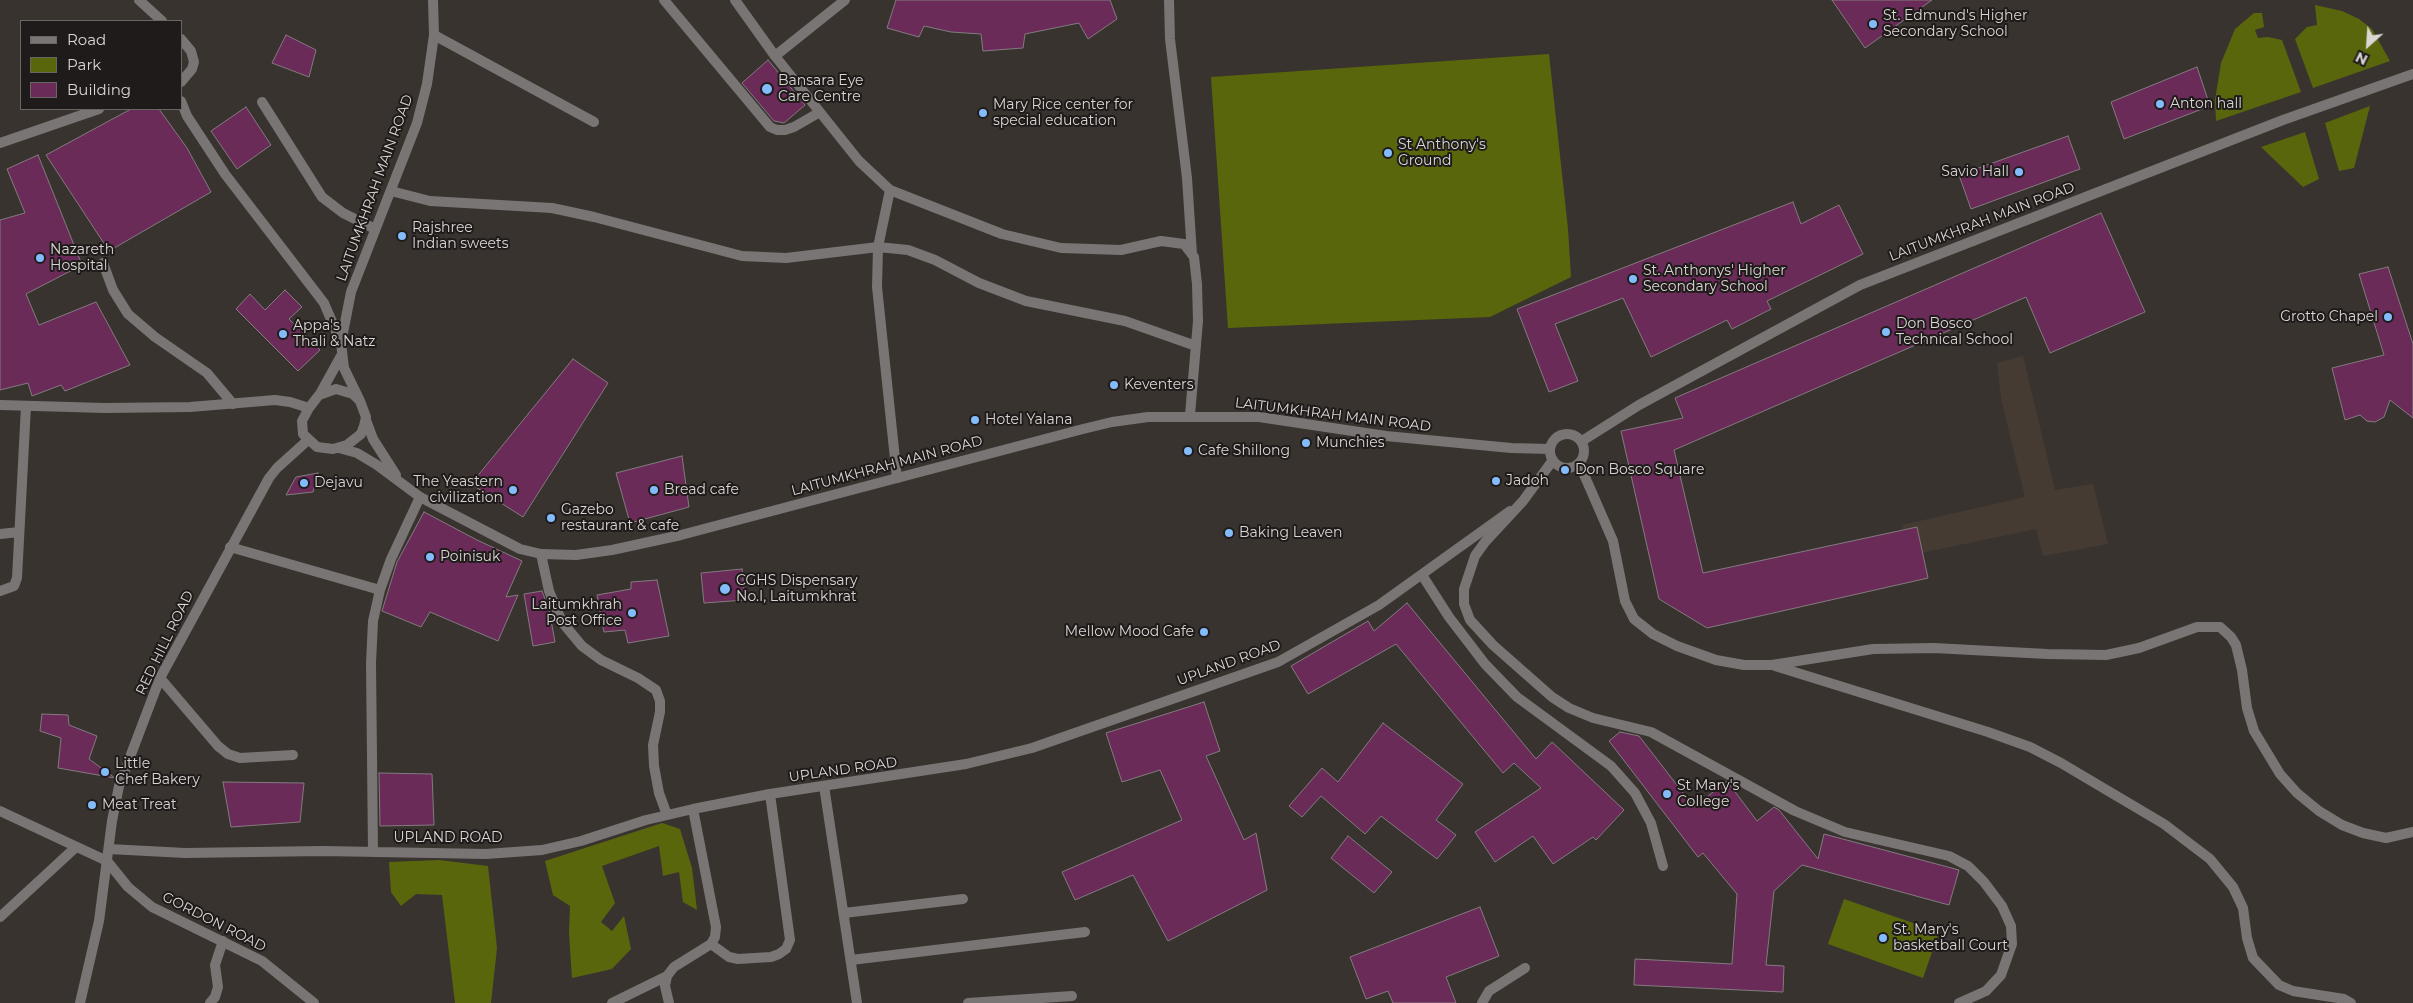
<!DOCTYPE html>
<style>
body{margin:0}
#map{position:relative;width:2413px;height:1003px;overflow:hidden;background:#39332f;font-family:Montserrat,sans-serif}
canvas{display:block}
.legend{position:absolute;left:20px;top:20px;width:162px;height:90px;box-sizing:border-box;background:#1e1b1a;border:1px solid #696664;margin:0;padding:6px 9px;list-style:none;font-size:15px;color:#dad6d3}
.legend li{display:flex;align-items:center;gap:10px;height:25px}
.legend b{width:25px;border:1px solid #696664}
.north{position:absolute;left:2343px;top:20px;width:50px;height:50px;-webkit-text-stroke:4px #1e1b1a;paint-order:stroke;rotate:206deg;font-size:14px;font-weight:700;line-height:20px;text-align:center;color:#dad6d3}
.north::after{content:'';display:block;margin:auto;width:18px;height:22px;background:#dad6d3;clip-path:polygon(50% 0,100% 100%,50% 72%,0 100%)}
</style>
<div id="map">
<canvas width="2413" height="1003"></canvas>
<ul class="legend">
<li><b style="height:6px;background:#797574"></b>Road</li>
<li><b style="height:14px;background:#5a660c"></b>Park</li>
<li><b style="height:14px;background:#6a2b59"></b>Building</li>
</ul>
<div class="north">N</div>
</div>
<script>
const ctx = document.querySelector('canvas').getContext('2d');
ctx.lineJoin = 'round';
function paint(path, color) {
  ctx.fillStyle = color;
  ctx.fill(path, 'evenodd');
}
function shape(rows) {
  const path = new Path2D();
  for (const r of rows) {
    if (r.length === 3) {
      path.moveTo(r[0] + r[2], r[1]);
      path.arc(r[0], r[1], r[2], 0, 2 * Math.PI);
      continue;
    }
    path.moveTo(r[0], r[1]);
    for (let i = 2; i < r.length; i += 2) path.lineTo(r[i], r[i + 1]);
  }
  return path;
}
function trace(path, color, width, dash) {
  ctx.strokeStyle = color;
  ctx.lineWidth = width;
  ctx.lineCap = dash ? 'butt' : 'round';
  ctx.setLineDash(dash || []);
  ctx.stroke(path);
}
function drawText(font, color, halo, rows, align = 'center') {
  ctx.font = font + ' Montserrat,sans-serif';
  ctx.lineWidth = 4;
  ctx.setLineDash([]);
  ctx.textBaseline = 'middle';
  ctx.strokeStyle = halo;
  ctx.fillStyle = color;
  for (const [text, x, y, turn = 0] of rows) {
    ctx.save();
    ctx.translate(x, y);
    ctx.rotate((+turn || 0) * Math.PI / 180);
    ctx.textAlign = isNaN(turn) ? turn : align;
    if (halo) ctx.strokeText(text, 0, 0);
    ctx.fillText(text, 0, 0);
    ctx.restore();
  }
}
const built = shape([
 [2023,356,2055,490,2093,484,2108,544,2043,556,2036,529,1921,553,1907,547,1902,525,2025,497,2001,399,1997,363]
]);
const green = shape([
 [2315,5,2342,11,2359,19,2372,29,2390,61,2313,88,2295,39,2307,27,2317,25],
 [2254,13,2262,13,2264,27,2255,30,2258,38,2268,37,2282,40,2301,92,2216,121,2215,100,2221,63,2235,29],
 [1549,54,1568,229,1571,277,1490,317,1228,328,1211,77],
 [2370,106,2354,168,2339,171,2325,123],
 [2305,132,2319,179,2303,187,2261,147],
 [662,823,680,829,692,868,697,910,683,902,679,872,663,876,659,846,602,866,615,903,601,922,612,931,624,916,631,949,612,969,572,978,569,933,570,906,553,895,545,861],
 [439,860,488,866,497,948,491,1003,455,1003,442,895,416,894,401,906,391,892,389,862],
 [1844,899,1939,932,1923,978,1828,944]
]);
const building = shape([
 [896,0,1110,0,1117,19,1088,39,1079,23,1025,34,1023,48,983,51,981,34,951,32,924,26,919,37,887,28,896,0],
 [1832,0,1932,0,1865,48,1832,0],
 [286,35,316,50,309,77,272,63,286,35],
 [768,60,805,105,784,123,774,121,742,83,768,60],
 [2197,67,2210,106,2124,139,2111,102,2197,67],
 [246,107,271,145,237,169,211,131,246,107],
 [131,109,159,109,187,148,211,192,109,251,46,155,131,109],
 [2068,136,2080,169,1971,209,1959,175,2068,136],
 [38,155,82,265,26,294,39,325,96,302,130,365,65,391,61,385,32,396,28,383,0,390,0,220,25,213,7,169,38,155],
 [1793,202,1801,224,1839,205,1863,254,1767,301,1771,309,1732,329,1727,320,1651,357,1623,298,1555,324,1578,381,1549,392,1517,309,1793,202],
 [2101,213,2145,312,2050,353,2026,297,1674,450,1703,573,1917,527,1928,578,1707,628,1659,599,1621,431,1683,418,1675,398,2101,213],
 [2388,267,2413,344,2413,418,2390,400,2384,417,2375,422,2367,421,2360,415,2345,420,2332,368,2384,355,2359,274,2388,267],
 [285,290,302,307,289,319,320,350,298,371,236,309,250,294,265,310,285,290],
 [573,359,608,383,523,517,471,484,573,359],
 [682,456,689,507,630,523,616,473,682,456],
 [318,473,313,492,286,495,296,477,318,473],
 [424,512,477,540,522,561,506,597,518,595,498,641,430,612,421,627,382,611,397,562,424,512],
 [742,569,745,600,704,603,701,573,742,569],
 [657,580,669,636,628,643,625,630,604,632,597,595,631,589,631,582,657,580],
 [542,591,549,609,555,642,533,646,524,594,542,591],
 [1407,603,1536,759,1552,742,1624,810,1596,840,1593,837,1553,864,1533,836,1495,862,1475,832,1541,788,1514,763,1503,773,1396,644,1308,694,1291,666,1368,621,1374,631,1407,603],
 [1204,702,1220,751,1206,756,1244,840,1256,833,1267,890,1168,941,1133,875,1075,900,1062,872,1182,820,1160,770,1122,782,1106,733,1204,702],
 [42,714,68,715,69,725,97,736,89,759,115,778,58,768,61,738,40,731,42,714],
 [1383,723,1463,784,1436,820,1456,835,1437,859,1381,816,1365,834,1321,796,1302,817,1289,806,1322,768,1338,782,1383,723],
 [1620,732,1639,736,1694,807,1727,781,1757,821,1774,807,1779,810,1818,859,1824,834,1959,870,1949,905,1802,865,1774,891,1766,965,1784,966,1783,992,1634,985,1635,959,1732,964,1737,894,1703,853,1698,857,1609,741,1620,732],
 [379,773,432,774,434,825,380,826,379,773],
 [223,782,304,783,300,822,231,827,223,782],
 [1348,836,1392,872,1374,893,1331,858,1348,836],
 [1480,907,1499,956,1446,977,1456,1003,1393,1003,1388,991,1366,999,1350,957,1480,907]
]);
const service = shape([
 [1169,0,1170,39,1187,178,1192,254],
 [775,56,845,0],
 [0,143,99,109],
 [103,263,113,290,128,314,155,337,207,373,233,404],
 [1422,575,1449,617,1485,664,1517,697,1611,766,1635,793,1651,823,1663,866],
 [160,678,218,746,228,754,240,758,293,755],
 [210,1003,215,997,218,987,215,965,223,941],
 [1482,1003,1489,991,1525,968]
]);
const minor = shape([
 [139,0,162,21],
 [664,0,770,127,777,130,785,130,794,127,820,112],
 [735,0,775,56,859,161,890,190,1002,234,1061,248,1121,250,1161,241,1184,244,1194,257,1197,284,1198,321,1190,415],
 [434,35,594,122],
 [181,39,191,51,194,62,192,69,181,82],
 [181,101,187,116,225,174,324,303,341,343],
 [262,102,322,197,343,213,375,229],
 [890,190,878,247,877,287,897,478],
 [391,191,430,201,552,208,594,217,742,256,786,258,878,247,908,250,935,260,979,283,1026,301,1125,321,1196,346],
 [0,534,19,532],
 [230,547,380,590],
 [541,554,549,591,562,622,582,646,601,660,638,678,656,690,660,701,660,712,653,745,654,766,659,793,667,815],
 [0,591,14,586,17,578,26,406],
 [824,786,857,1003],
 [0,811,107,861,128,887,152,907,262,961,314,1003],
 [109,849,185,853,323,851,486,854,542,850,581,841,646,820,693,809,770,794,966,764,1032,748,1278,662,1379,605,1510,511],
 [373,852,371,663,373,621,380,590,391,559,420,497],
 [844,913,963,899],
 [0,917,76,847],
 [711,944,729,957,738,959,771,957,779,954,786,949,790,940,770,794],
 [851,960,1085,932],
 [612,1003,667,976],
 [669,1003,665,986,667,976,674,967,711,944,715,937,716,927,693,809],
 [968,1003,1072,996]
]);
const tertiary = shape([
 [336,389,353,394,360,401,366,417,364,426,361,434,347,445,333,449,317,447,303,434,302,421,309,408,319,395,336,389],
 [320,394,341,356],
 [360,401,344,368,341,343,351,292,417,123,427,84,434,35,433,0],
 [0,405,105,408,190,407,275,400,290,402,309,408],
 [366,420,373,439,396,475],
 [1567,451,17],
 [1582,441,1639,405,1860,285,2283,120,2413,74],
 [339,448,357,453,377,465,420,497,520,549,541,554,576,555,612,550,681,535,1083,429,1112,422,1148,417,1259,417,1386,436,1511,448,1550,449],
 [1553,460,1523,501,1485,542,1475,556,1464,589,1464,604,1470,620,1493,645,1552,697,1569,708,1593,718,1651,732,1795,811,1845,832,1949,856,1968,866,1984,882,2002,906,2011,926,2012,944,2001,975,1986,991,1959,1003],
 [1579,463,1613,541,1625,601,1634,619,1653,634,1677,646,1716,660,1744,665,1772,665,1873,649,1934,648,2047,654,2106,655,2139,648,2197,627,2220,627,2231,637,2236,645,2242,670,2247,708,2254,731,2280,774,2297,793,2319,811,2342,825,2363,833,2386,838,2413,832],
 [1775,666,1988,732,2030,747,2061,763,2164,824,2210,859,2233,887,2243,908,2247,938,2253,958,2279,985,2293,991,2344,999,2351,1003],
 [80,1003,99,921,112,821,119,786,160,678,269,478,277,468,308,440]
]);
const markers = [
 [1873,24,5,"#84bcfb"],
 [767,89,6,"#84bcfb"],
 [2160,104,5,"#84bcfb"],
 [983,113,5,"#84bcfb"],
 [1388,153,5,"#84bcfb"],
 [2019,172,5,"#84bcfb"],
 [402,236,5,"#84bcfb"],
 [40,258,5,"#84bcfb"],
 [1633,279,5,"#84bcfb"],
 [2388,317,5,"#84bcfb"],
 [1886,332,5,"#84bcfb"],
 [283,334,5,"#84bcfb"],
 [1114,385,5,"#84bcfb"],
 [975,420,5,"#84bcfb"],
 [1306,443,5,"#84bcfb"],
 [1188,451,5,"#84bcfb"],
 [1565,470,5,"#84bcfb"],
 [1496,481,5,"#84bcfb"],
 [304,483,5,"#84bcfb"],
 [513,490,5,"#84bcfb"],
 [654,490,5,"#84bcfb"],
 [551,518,5,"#84bcfb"],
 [1229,533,5,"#84bcfb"],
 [430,557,5,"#84bcfb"],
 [725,589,6,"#84bcfb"],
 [632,613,5,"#84bcfb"],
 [1204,632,5,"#84bcfb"],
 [105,772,5,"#84bcfb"],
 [1667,794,5,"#84bcfb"],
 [92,805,5,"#84bcfb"],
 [1883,938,5,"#84bcfb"]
];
const poiNames = [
 ["St. Edmund's Higher",1883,16],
 ["Secondary School",1883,32],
 ["Bansara Eye",778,81],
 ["Care Centre",778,97],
 ["Anton hall",2170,104],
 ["Mary Rice center for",993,105],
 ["special education",993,121],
 ["St Anthony's",1398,145],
 ["Ground",1398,161],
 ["Savio Hall",2009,172,"right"],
 ["Rajshree",412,228],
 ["Indian sweets",412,244],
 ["Nazareth",50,250],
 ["Hospital",50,266],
 ["St. Anthonys' Higher",1643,271],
 ["Secondary School",1643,287],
 ["Grotto Chapel",2378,317,"right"],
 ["Don Bosco",1896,324],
 ["Technical School",1896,340],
 ["Appa's",293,326],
 ["Thali & Natz",293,342],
 ["Keventers",1124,385],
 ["Hotel Yalana",985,420],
 ["Munchies",1316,443],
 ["Cafe Shillong",1198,451],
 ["Don Bosco Square",1575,470],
 ["Jadoh",1506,481],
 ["The Yeastern",503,482,"right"],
 ["civilization",503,498,"right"],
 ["Dejavu",314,483],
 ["Bread cafe",664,490],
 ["Gazebo",561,510],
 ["restaurant & cafe",561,526],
 ["Baking Leaven",1239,533],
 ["Poinisuk",440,557],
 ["CGHS Dispensary",736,581],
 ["No.I, Laitumkhrat",736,597],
 ["Laitumkhrah",622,605,"right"],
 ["Post Office",622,621,"right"],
 ["Mellow Mood Cafe",1194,632,"right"],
 ["Little",115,764],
 ["Chef Bakery",115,780],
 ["St Mary's",1677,786],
 ["College",1677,802],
 ["Meat Treat",102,805],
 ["St. Mary's",1893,930],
 ["basketball Court",1893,946]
];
const streetNames = [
 ["LAITUMKHRAH MAIN ROAD",375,188,-70],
 ["LAITUMKHRAH MAIN ROAD",1982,222,-21],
 ["LAITUMKHRAH MAIN ROAD",1333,415,7],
 ["LAITUMKHRAH MAIN ROAD",887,466,-15],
 ["RED HILL ROAD",165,643,-64],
 ["UPLAND ROAD",1229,663,-20],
 ["UPLAND ROAD",843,770,-8],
 ["UPLAND ROAD",448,838],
 ["GORDON ROAD",214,922,27]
];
paint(built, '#463b33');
paint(green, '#5a660c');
paint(building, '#6a2b59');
trace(building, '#827b7f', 1);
trace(service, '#797574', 10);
trace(minor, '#797574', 10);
trace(tertiary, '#797574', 10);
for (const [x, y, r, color] of markers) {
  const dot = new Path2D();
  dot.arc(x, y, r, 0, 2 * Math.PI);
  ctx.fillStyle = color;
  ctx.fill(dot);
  trace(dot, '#1e1b1a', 2);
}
drawText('14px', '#dad6d3', '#1e1b1a', poiNames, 'left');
drawText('14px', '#dad6d3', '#1e1b1a', streetNames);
</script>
